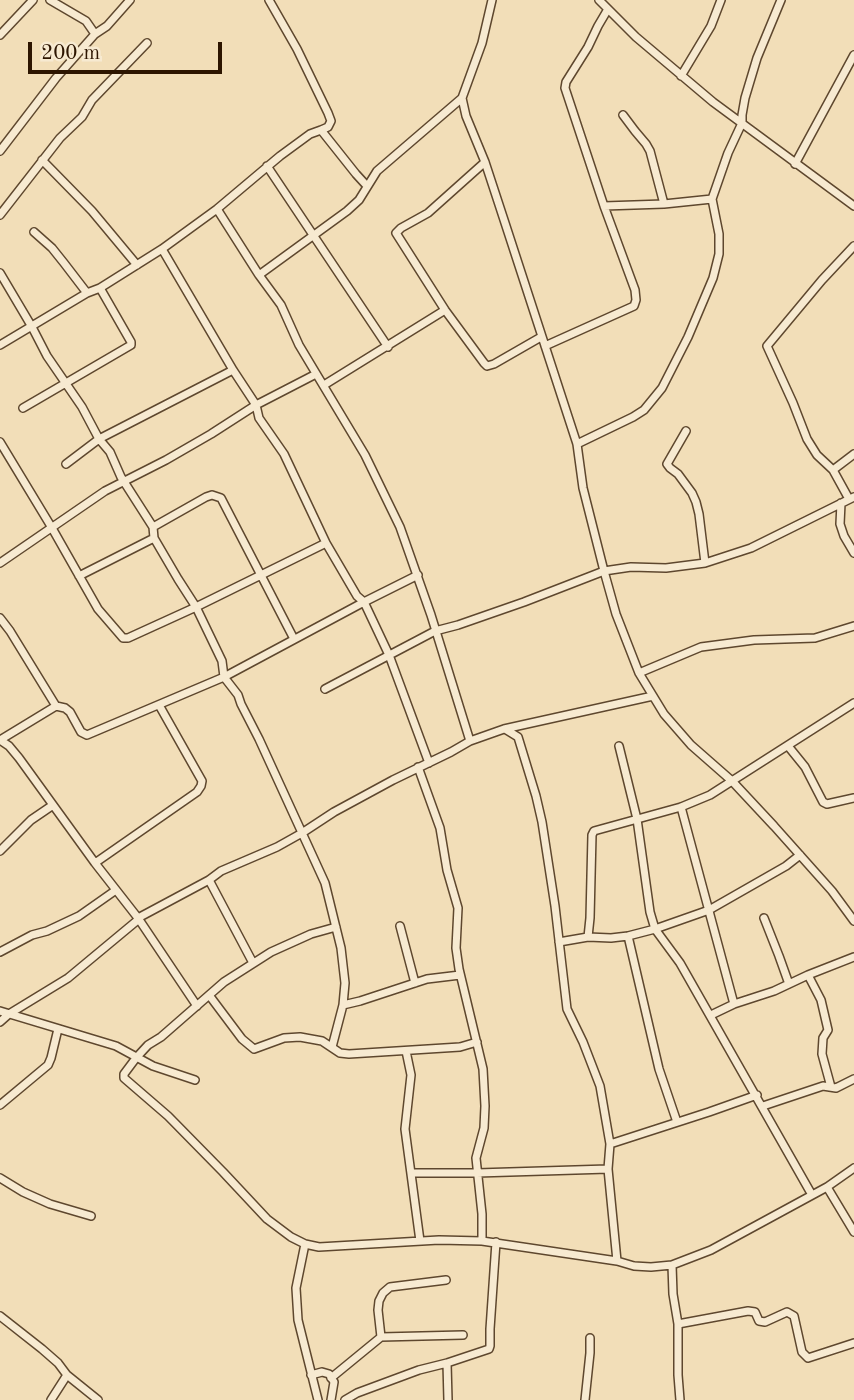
<!DOCTYPE html>
<style>
body{margin:0}
#map{position:relative;width:854px;height:1400px;overflow:hidden;background:#f2deb8;font-family:"Old Standard TT",serif}
canvas{display:block}
.scale{position:absolute;left:28px;top:42px;width:194px;height:32px;box-sizing:border-box;border:4px solid #2d1500;border-top:0;padding-left:9px;font-size:21px;line-height:24px;white-space:nowrap;color:#2d1500;-webkit-text-stroke:5px #f7ead1;paint-order:stroke}
</style>
<div id="map">
<canvas width="854" height="1400"></canvas>
<div class="scale">200 m</div>
</div>
<script>
const ctx = document.querySelector('canvas').getContext('2d');
ctx.lineJoin = 'round';
function shape(rows) {
  const path = new Path2D();
  for (const r of rows) {
    path.moveTo(r[0], r[1]);
    for (let i = 2; i < r.length; i += 2) path.lineTo(r[i], r[i + 1]);
  }
  return path;
}
function trace(path, color, width, dash) {
  ctx.strokeStyle = color;
  ctx.lineWidth = width;
  ctx.lineCap = dash ? 'butt' : 'round';
  ctx.setLineDash(dash || []);
  ctx.stroke(path);
}
const street = shape([
 [50,0,86,21,95,34],
 [269,0,297,49,328,113,331,121,328,127,321,130,356,174,367,186],
 [492,0,482,43,462,98,466,116,485,162,506,226,577,444,583,488,604,571,616,614,639,673,664,714,691,745,732,781,774,826,832,891,854,921],
 [599,0,636,37,713,102,854,206],
 [0,35,33,0],
 [681,76,711,26,721,0],
 [462,98,377,171,359,200,347,211,259,275,281,305,299,345,365,455,400,527,431,615,470,741],
 [623,115,635,131,646,144,650,151,664,204],
 [0,151,56,78,95,34,107,26,130,0],
 [42,160,92,211,137,265],
 [485,162,428,213,401,228,396,233,445,310,484,363,487,366,494,364,541,337],
 [795,164,854,55],
 [267,166,388,347],
 [604,206,664,204,712,199],
 [217,209,259,275],
 [0,215,60,138,82,117,92,100,147,43],
 [34,232,52,248,64,263,87,293],
 [162,249,233,370,256,405,259,418,284,454,326,543,357,596,364,602,389,655,429,763],
 [0,273,32,327,47,356,82,407,99,439,110,452,121,477,153,527,154,538,178,579,196,607,222,661,224,677,238,695,241,704,259,739,325,883,341,948,345,983,343,1005,332,1047],
 [0,345,87,293,100,288,162,249,217,209,280,156,310,134,321,130],
 [545,346,634,306,636,300,635,290,604,206,565,88,566,82,588,47,598,26,608,9],
 [324,385,445,310],
 [23,408,131,345,131,342,100,288],
 [686,431,667,464,670,468,678,474,692,493,696,502,699,514,705,563],
 [0,442,52,528,98,609,123,638,128,638,196,607,326,543],
 [577,444,633,417,644,410,662,388,688,337,713,278,719,254,719,234,712,199,728,153,742,123,742,115,745,98,757,58,781,0],
 [66,464,99,439,233,370],
 [833,470,854,454],
 [849,499,833,470,817,455,807,439,793,403,767,346,822,280,854,246],
 [841,503,840,524,844,536,854,553],
 [153,527,206,497,212,495,221,498,294,639],
 [0,563,105,491,166,460,211,434,256,405,316,374],
 [79,576,154,538],
 [0,618,10,631,56,706,65,708,70,712,81,732,87,735,224,677,364,602,418,575],
 [639,673,701,647,754,640,815,638,854,626],
 [325,689,435,631,458,625,524,602,604,571,631,567,666,568,705,563,751,548,854,497],
 [505,729,518,737,536,796,542,822,555,906,567,1009,583,1042,600,1086,610,1144,608,1169,617,1261],
 [0,740,9,746,19,758,95,863,138,918,197,1006],
 [0,740,56,706],
 [619,746,637,819,650,912,655,929,680,963,812,1195],
 [788,746,805,767,823,802,827,804,854,798],
 [418,767,440,828,447,870,458,908,456,948,459,969,483,1069,485,1106,484,1128,476,1158,482,1214,482,1241],
 [681,807,734,1004],
 [0,851,31,820,53,805],
 [95,863,197,792,201,786,202,781,159,705],
 [209,880,253,963],
 [138,918,209,880,221,871,277,847,302,833,334,812,393,780,451,752,470,741,504,729,653,696],
 [764,918,779,956,789,984],
 [400,926,415,983],
 [336,927,311,934,271,952,224,982,161,1037,148,1045,136,1058,124,1074,124,1078,168,1116,223,1172,267,1219,291,1237,305,1244,319,1247,439,1240,482,1241,617,1261,634,1266,651,1267,672,1265,711,1250,827,1187,854,1168],
 [628,936,659,1069,677,1122],
 [588,937,590,918,592,835,594,831,681,807,710,795,854,703],
 [559,942,588,937,611,938,628,936,655,929,709,910,786,866,800,855],
 [0,952,32,935,47,931,79,916,116,890],
 [808,975,821,1000,828,1030,823,1038,822,1054,831,1087],
 [209,995,242,1039,254,1049,284,1038,300,1037,322,1041,340,1053,349,1054,460,1047,477,1042],
 [343,1005,360,1001,427,979,460,975],
 [0,1011,116,1046,153,1066,195,1080],
 [711,1015,734,1004,774,991,808,975,854,957],
 [0,1022,9,1014,68,978,139,919],
 [406,1051,411,1075,405,1129,420,1241],
 [0,1105,48,1065,51,1058,58,1029],
 [763,1106,823,1086,836,1088,854,1079],
 [610,1144,709,1112,757,1095],
 [412,1173,477,1173,608,1169],
 [0,1178,23,1192,50,1204,91,1216],
 [827,1187,854,1232],
 [305,1244,296,1288,298,1320,318,1400],
 [672,1265,673,1294,678,1324,678,1375,680,1400],
 [0,1316,42,1349,58,1363,67,1375,98,1400],
 [678,1324,748,1311,755,1312,759,1321,765,1322,787,1312,794,1316,802,1352,808,1358,854,1343],
 [381,1337,463,1335],
 [447,1363,448,1400],
 [311,1375,322,1372,329,1374,334,1382,331,1400],
 [331,1378,381,1337,378,1310,379,1301,383,1293,390,1287,446,1280],
 [51,1400,67,1375],
 [345,1400,357,1393,419,1370,447,1363,489,1349,490,1346,490,1329,496,1242],
 [585,1400,590,1353,590,1338]
]);
trace(street, '#5e472e', 10);
trace(street, '#f7ead1', 7);
</script>
